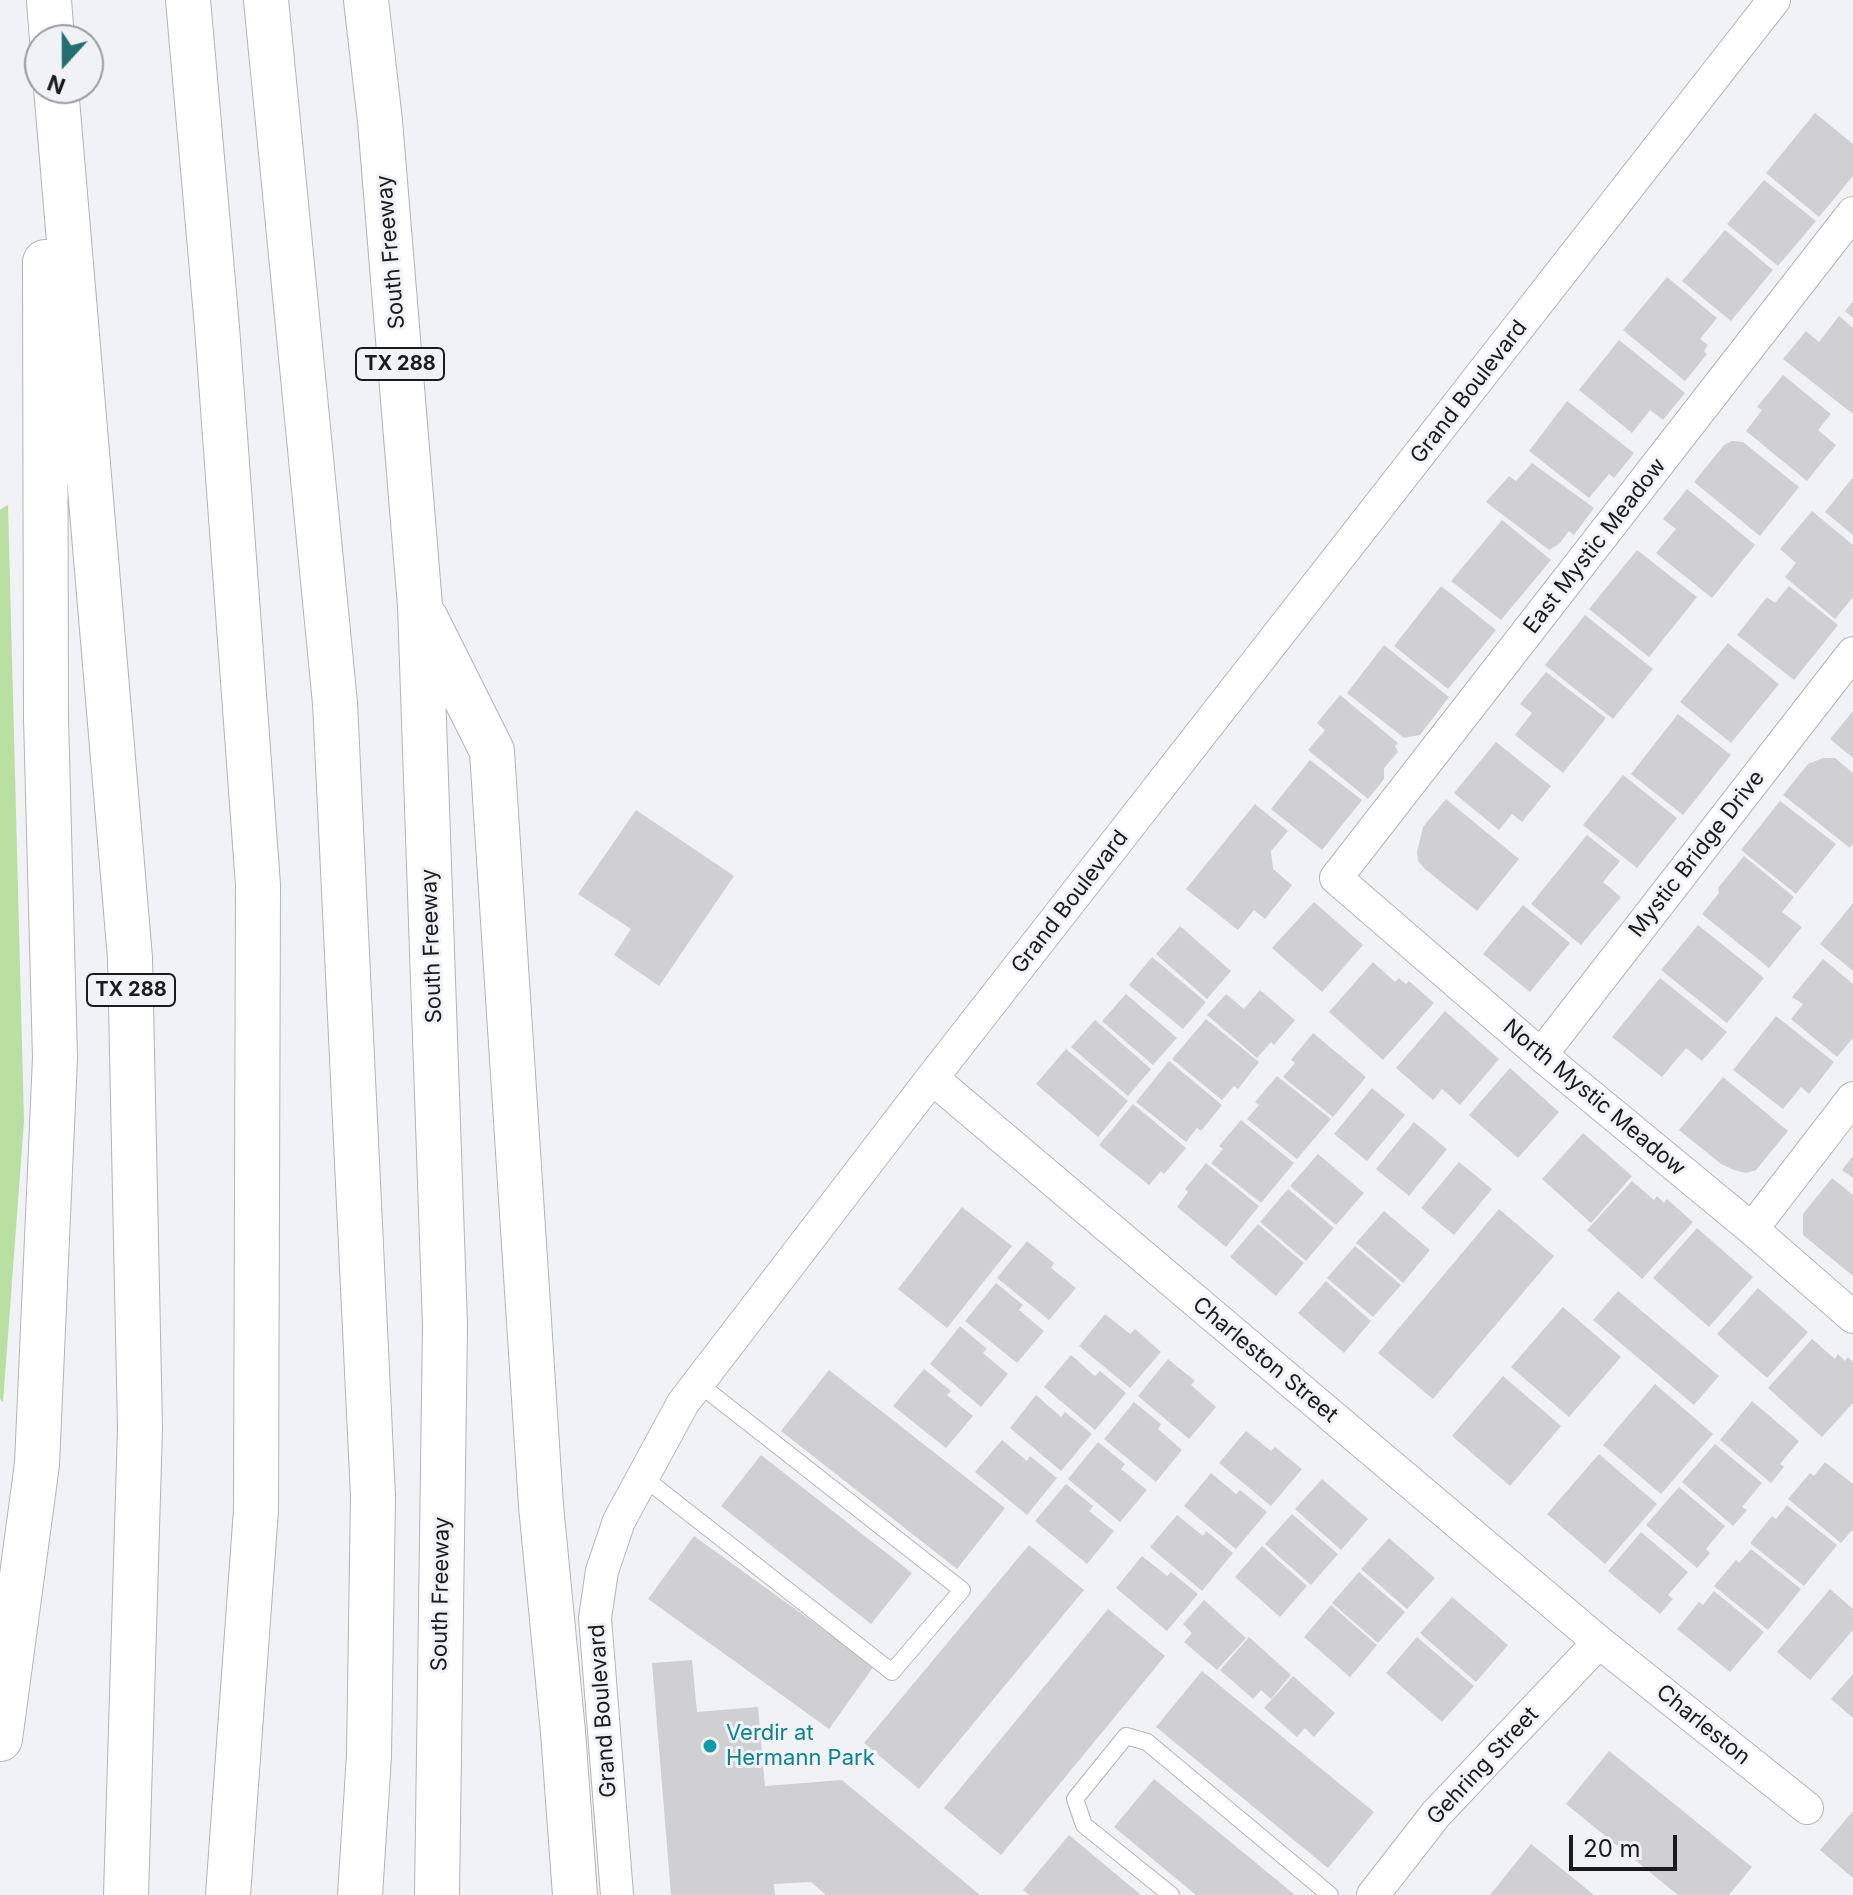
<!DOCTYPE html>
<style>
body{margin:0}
#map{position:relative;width:1853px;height:1895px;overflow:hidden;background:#f0f2f5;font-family:Inter,sans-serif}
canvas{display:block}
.north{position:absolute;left:24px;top:24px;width:80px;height:80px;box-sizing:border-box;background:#f0f2f5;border:2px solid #9a9c9e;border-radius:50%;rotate:201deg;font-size:22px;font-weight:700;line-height:32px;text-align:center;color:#1a1b1c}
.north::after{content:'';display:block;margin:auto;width:28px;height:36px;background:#25706f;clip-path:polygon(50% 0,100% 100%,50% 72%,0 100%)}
.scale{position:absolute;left:1569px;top:1835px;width:108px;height:36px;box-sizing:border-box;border:4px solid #1a1b1c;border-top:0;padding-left:10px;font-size:24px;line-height:28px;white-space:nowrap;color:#1a1b1c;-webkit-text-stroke:6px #f0f2f5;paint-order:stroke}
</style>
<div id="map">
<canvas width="1853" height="1895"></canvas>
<div class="north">N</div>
<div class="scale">20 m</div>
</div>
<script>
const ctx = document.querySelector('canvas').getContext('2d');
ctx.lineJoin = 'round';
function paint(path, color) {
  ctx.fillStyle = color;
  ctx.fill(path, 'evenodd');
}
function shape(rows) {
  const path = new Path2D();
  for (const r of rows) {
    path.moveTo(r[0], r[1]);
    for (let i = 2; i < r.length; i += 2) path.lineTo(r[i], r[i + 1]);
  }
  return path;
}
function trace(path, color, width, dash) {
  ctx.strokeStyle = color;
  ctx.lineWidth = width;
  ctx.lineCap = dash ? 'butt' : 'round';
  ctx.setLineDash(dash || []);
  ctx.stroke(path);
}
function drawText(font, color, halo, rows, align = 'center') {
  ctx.font = font + ' Inter,sans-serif';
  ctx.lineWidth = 6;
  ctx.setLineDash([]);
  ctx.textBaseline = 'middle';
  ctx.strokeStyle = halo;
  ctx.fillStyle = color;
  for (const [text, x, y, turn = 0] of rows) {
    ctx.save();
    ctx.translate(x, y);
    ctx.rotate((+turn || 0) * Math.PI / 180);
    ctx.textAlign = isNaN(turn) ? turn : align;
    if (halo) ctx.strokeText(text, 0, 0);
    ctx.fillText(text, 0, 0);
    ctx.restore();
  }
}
const green = shape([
 [8,505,24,1121,3,1402,0,1399,0,510]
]);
const building = shape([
 [1815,113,1853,144,1853,176,1819,217,1766,173],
 [1764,180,1816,221,1778,266,1727,224],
 [1725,230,1773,270,1731,321,1682,281],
 [1667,277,1717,318,1700,339,1708,345,1704,351,1707,354,1685,381,1623,330],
 [1853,301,1853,318,1845,311],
 [1839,316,1853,328,1853,414,1783,359,1806,331,1819,342],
 [1619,340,1685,393,1663,420,1650,410,1632,433,1579,390],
 [1783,375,1831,414,1818,430,1836,445,1807,481,1746,431,1762,410,1757,407],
 [1567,401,1634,453,1614,478,1609,474,1589,498,1529,451],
 [1732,441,1743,442,1799,487,1760,536,1694,482,1724,445],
 [1532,463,1594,508,1574,535,1569,531,1559,544,1549,550,1486,502,1509,476,1516,481],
 [1853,477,1853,535,1825,512],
 [1687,489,1755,545,1712,598,1656,553,1676,529,1663,519],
 [1812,511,1853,545,1853,597,1835,619,1785,577,1796,563,1780,549],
 [1502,520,1551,560,1501,620,1451,581],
 [1637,550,1697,597,1649,657,1589,609],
 [1441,586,1496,630,1448,689,1394,646],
 [1789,586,1838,625,1794,680,1737,635,1767,597,1775,603],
 [1585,615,1653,669,1613,719,1545,665],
 [1728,643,1779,684,1731,743,1680,702],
 [1384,645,1449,697,1420,735,1404,738,1347,693],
 [1546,672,1606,718,1563,773,1515,735,1532,713,1520,704],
 [1340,695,1398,743,1395,746,1398,752,1384,768,1384,779,1368,799,1308,750,1325,730,1317,723],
 [1853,711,1853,758,1830,739],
 [1678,714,1731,755,1683,815,1631,774],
 [1496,742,1551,786,1522,822,1512,814,1499,830,1454,793],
 [1823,758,1835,758,1853,773,1853,844,1850,848,1783,795,1808,764],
 [1310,760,1362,800,1322,850,1271,809],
 [1623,775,1677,818,1637,868,1583,825],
 [1446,799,1519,859,1477,911,1425,869,1418,861,1417,852,1423,827],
 [1780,801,1836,844,1796,894,1741,850],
 [1255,804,1288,831,1271,851,1273,869,1292,885,1265,919,1254,910,1238,930,1186,889],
 [636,810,734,876,659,986,614,955,631,929,578,894],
 [1587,835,1620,861,1603,882,1621,897,1581,945,1531,904],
 [1744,856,1794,897,1782,912,1802,927,1769,968,1702,914,1719,893,1718,888],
 [1314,902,1363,945,1322,992,1272,948],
 [1853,903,1853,971,1820,944],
 [1523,905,1570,943,1530,992,1483,954],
 [1698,925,1764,978,1727,1023,1661,970],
 [1180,926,1231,971,1207,999,1156,954],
 [1152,957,1206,1002,1183,1029,1129,985],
 [1823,959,1853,984,1853,1038,1837,1057,1791,1019,1803,1004,1792,997],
 [1373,962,1395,982,1399,978,1406,984,1409,981,1434,1003,1383,1060,1329,1012],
 [1660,978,1727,1032,1702,1061,1686,1048,1662,1077,1612,1037],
 [1260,990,1295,1020,1274,1045,1271,1042,1257,1058,1207,1015,1226,994,1244,1009],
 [1126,994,1177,1038,1153,1065,1102,1021],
 [1445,1011,1499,1059,1460,1105,1442,1089,1433,1100,1396,1068],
 [1776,1016,1834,1062,1809,1094,1801,1087,1783,1109,1733,1070],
 [1206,1019,1259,1062,1238,1089,1234,1086,1222,1100,1172,1059],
 [1095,1020,1151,1069,1128,1096,1071,1047],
 [1313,1033,1366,1077,1333,1117,1283,1077,1295,1063,1291,1060],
 [1066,1049,1128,1101,1098,1137,1036,1084],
 [1169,1061,1222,1105,1201,1131,1197,1128,1186,1142,1136,1102],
 [1510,1068,1559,1112,1518,1158,1469,1115],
 [1277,1076,1331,1119,1297,1159,1247,1119,1259,1105,1255,1102],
 [1723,1077,1788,1131,1756,1170,1746,1173,1734,1170,1721,1164,1679,1130],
 [1372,1088,1405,1115,1367,1161,1334,1134],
 [1133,1104,1186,1148,1164,1174,1161,1171,1149,1185,1099,1145],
 [1241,1120,1294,1163,1261,1203,1211,1163,1223,1149,1219,1146],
 [1414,1122,1447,1149,1409,1196,1376,1169],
 [1583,1133,1632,1176,1591,1223,1542,1179],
 [1318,1154,1364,1193,1336,1225,1290,1186],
 [1853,1156,1853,1178,1842,1170],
 [1459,1162,1492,1189,1454,1235,1421,1208],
 [1206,1163,1259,1206,1226,1247,1177,1207,1188,1192,1185,1189],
 [1832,1178,1853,1195,1853,1276,1803,1235,1803,1214],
 [1632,1181,1654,1200,1657,1196,1664,1203,1667,1199,1693,1222,1642,1279,1587,1230],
 [1288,1189,1334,1228,1306,1261,1260,1222],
 [962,1207,1012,1246,947,1328,898,1289],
 [1499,1209,1554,1256,1433,1399,1378,1353],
 [1384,1211,1430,1250,1403,1283,1356,1243],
 [1258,1224,1304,1263,1276,1296,1230,1257],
 [1697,1228,1753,1277,1709,1327,1653,1278],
 [1027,1241,1054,1263,1051,1268,1076,1288,1049,1320,997,1278],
 [1355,1246,1401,1285,1373,1317,1327,1278],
 [1326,1281,1371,1321,1344,1353,1298,1313],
 [996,1283,1023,1305,1019,1310,1044,1331,1017,1363,965,1321],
 [1758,1288,1808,1332,1767,1378,1717,1334],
 [1618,1291,1719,1376,1694,1405,1593,1320],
 [1563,1307,1621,1357,1569,1417,1511,1367],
 [1105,1314,1130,1334,1135,1329,1161,1352,1130,1388,1079,1346],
 [960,1326,987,1349,983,1353,1008,1374,981,1407,930,1364],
 [1812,1339,1835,1359,1838,1354,1845,1361,1848,1357,1853,1362,1853,1403,1822,1437,1768,1388],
 [1071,1355,1095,1376,1100,1371,1126,1393,1095,1430,1044,1387],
 [1168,1359,1195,1381,1191,1385,1216,1407,1189,1439,1138,1396],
 [924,1369,951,1391,947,1395,973,1416,946,1448,893,1406],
 [829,1370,1005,1508,957,1569,781,1431],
 [1503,1376,1561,1426,1510,1486,1452,1436],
 [1655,1384,1713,1434,1661,1494,1603,1445],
 [1036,1395,1061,1417,1065,1412,1092,1434,1061,1471,1010,1428],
 [1752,1401,1799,1441,1780,1464,1784,1467,1771,1483,1720,1440],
 [1134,1402,1161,1424,1158,1429,1182,1450,1156,1482,1104,1439],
 [1246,1431,1271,1451,1275,1447,1302,1469,1271,1506,1219,1463],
 [1002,1440,1027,1461,1030,1456,1057,1478,1027,1515,975,1472],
 [1098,1442,1125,1464,1121,1469,1147,1490,1120,1522,1068,1479],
 [1715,1444,1762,1483,1742,1507,1747,1510,1733,1526,1682,1482],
 [1599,1454,1657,1504,1605,1564,1547,1514],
 [761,1455,912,1573,871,1624,721,1506],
 [1825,1462,1853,1484,1853,1529,1841,1543,1788,1499,1810,1473,1814,1476],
 [1211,1473,1236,1494,1240,1490,1267,1512,1236,1549,1184,1506],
 [1322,1479,1368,1519,1341,1550,1295,1509],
 [1066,1484,1093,1506,1089,1511,1114,1531,1087,1564,1035,1521],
 [1679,1487,1725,1526,1706,1549,1710,1553,1697,1568,1646,1525],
 [1787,1505,1837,1545,1804,1586,1750,1543,1772,1516,1776,1519],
 [1292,1514,1338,1554,1311,1585,1265,1544],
 [1177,1515,1203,1536,1206,1531,1233,1553,1202,1591,1150,1547],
 [1641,1532,1688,1572,1668,1595,1673,1599,1660,1614,1608,1571],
 [694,1536,874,1666,829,1729,648,1599],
 [1389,1538,1435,1578,1407,1609,1361,1569],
 [1029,1545,1084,1590,919,1789,864,1743],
 [1262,1546,1307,1586,1280,1617,1235,1577],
 [1751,1549,1801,1589,1768,1630,1714,1586,1736,1560,1739,1563],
 [1142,1556,1167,1576,1171,1572,1198,1594,1167,1631,1116,1588],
 [1359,1572,1405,1612,1378,1643,1332,1603],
 [1830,1589,1853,1609,1853,1630,1810,1680,1777,1652],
 [1714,1591,1764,1632,1730,1672,1677,1629,1699,1602,1703,1605],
 [1452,1597,1508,1645,1476,1682,1420,1633],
 [1204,1600,1246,1638,1217,1670,1184,1642,1192,1633,1183,1624],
 [1331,1605,1377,1645,1350,1677,1304,1637],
 [1108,1609,1165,1656,1001,1855,944,1808],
 [1249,1637,1291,1675,1271,1699,1261,1690,1253,1699,1220,1670],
 [1417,1637,1474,1686,1442,1722,1386,1673],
 [692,1660,697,1712,758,1707,765,1786,842,1780,980,1895,826,1895,811,1882,774,1884,775,1895,671,1895,652,1663],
 [1202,1671,1374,1812,1328,1868,1156,1727],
 [1853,1674,1853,1718,1831,1699],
 [1293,1676,1335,1713,1314,1737,1305,1728,1297,1737,1264,1708],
 [1609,1751,1752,1867,1729,1895,1678,1895,1566,1804],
 [1154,1779,1295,1895,1196,1895,1114,1827],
 [1853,1811,1853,1878,1820,1850],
 [1069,1835,1141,1895,1029,1895,1023,1890],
 [1531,1844,1594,1895,1490,1895]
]);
const lane = shape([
 [643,1477,892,1672,962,1590,699,1384],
 [1171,1895,1084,1825,1075,1799,1126,1736,1147,1742,1330,1895]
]);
const street = shape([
 [1853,213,1336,878,1541,1055,1752,1229,1853,1317],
 [1541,1055,1853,653],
 [932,1078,1599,1642,1807,1808],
 [1752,1229,1853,1098],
 [617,1895,595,1618,602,1571,619,1521,683,1403,932,1078,1774,0],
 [1373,1895,1436,1814,1599,1642]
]);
const highway = shape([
 [49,0,52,40],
 [188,0,217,327,258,885,256,1510,228,1895],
 [266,0,335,703,373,1496,369,1756,360,1895],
 [366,0,380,121,420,606,445,1325,437,1895],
 [56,88,130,958,140,1428,126,1895],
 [426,619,492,751,541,1506,563,1732,575,1895],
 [0,1739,37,1464,55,1058,46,718,45,262]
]);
const markers = [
 [710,1746,8,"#0f9aa8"]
];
const shields = [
 [400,364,88],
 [131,990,88]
];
const shieldNames = [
 ["TX 288",400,364],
 ["TX 288",131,990]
];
const streetNames = [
 ["South Freeway",391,252,-95],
 ["Grand Boulevard",1469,392,-52],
 ["East Mystic Meadow",1595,546,-52],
 ["Mystic Bridge Drive",1697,854,-52],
 ["Grand Boulevard",1070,902,-52],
 ["South Freeway",432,946,-92],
 ["North Mystic Meadow",1594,1098,40],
 ["Charleston Street",1265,1360,40],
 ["South Freeway",441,1594,-89],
 ["Grand Boulevard",603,1711,-94],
 ["Charleston",1703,1725,39],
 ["Gehring Street",1483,1766,-47]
];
const cultureNames = [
 ["Verdir at",726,1733],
 ["Hermann Park",726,1758]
];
paint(green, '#bae0a1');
paint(building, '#d0d0d3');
trace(lane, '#b2b5b7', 18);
trace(street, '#b2b5b7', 34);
trace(highway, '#b2b5b7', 46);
trace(lane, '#fff', 16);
trace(street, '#fff', 32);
trace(highway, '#fff', 44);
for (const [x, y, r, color] of markers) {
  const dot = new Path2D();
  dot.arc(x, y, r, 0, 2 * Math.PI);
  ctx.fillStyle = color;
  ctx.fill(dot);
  trace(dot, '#f0f2f5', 3);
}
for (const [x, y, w] of shields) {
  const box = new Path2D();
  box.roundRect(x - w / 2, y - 16, w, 32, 6);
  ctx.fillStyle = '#f0f2f5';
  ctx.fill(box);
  trace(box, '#1a1b1c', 2);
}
drawText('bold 20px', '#1a1b1c', null, shieldNames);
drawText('22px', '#1a1b1c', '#f0f2f5', streetNames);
drawText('22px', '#0d838f', '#f0f2f5', cultureNames, 'left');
</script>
